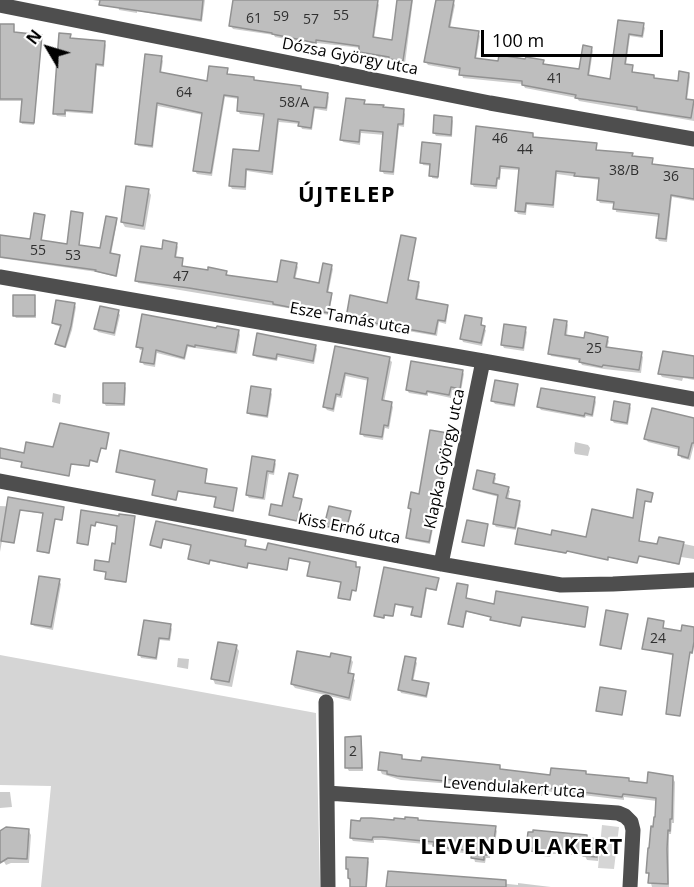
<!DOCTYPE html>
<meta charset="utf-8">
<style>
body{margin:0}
#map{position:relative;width:694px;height:887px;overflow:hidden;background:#fff;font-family:"Open Sans",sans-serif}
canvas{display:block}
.north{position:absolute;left:18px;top:18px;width:60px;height:60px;-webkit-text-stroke:4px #fff;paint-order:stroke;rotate:308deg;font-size:16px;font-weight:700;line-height:24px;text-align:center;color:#000}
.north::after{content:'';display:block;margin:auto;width:21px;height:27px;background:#000;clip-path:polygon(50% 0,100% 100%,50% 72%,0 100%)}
.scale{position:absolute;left:481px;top:30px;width:182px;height:27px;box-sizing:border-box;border:3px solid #000;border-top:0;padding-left:8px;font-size:18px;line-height:21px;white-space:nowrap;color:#000;-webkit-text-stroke:4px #fff;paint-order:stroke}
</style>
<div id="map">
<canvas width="694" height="887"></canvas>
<div class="north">N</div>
<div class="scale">100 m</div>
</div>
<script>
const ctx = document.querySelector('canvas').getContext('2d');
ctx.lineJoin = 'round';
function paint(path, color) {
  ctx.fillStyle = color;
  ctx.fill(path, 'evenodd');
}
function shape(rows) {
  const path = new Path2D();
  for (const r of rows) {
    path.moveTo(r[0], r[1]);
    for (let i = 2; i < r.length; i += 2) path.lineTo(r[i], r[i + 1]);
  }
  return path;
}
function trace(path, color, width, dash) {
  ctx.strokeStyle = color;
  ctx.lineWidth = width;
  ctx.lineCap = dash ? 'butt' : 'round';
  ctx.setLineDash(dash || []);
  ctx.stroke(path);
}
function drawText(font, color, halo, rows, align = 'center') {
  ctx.font = font + ' "Open Sans",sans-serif';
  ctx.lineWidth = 4.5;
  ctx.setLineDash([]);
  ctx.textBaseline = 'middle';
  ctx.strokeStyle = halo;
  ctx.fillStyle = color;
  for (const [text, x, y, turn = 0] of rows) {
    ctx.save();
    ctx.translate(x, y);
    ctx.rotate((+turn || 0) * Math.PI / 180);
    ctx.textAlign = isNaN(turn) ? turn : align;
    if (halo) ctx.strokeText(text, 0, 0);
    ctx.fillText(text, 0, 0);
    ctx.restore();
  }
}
const green = shape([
 [0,655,316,713,320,887,41,887,51,786,0,785],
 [602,825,619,827,614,869,598,868]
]);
const shadow = shape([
 [93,0,205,0,202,22,137,11,137,13,119,10,118,4],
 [235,0,365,0,377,2,379,5,374,39,393,41,399,0,413,0,405,64,392,62,391,59,362,55,361,48,317,43,317,45,275,37,274,35,233,29,231,26],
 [437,0,453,1,455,5,450,29,478,33,480,36,476,60,499,63,543,61,545,65,580,71,591,48,593,51,589,77,611,81,619,21,643,25,645,28,643,38,630,36,626,66,632,66,633,73,653,76,655,80,679,83,689,74,690,77,687,101,694,102,694,121,579,101,577,98,525,88,523,84,463,78,461,71,428,65,426,62],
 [0,25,13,25,15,34,41,36,42,38,34,125,22,124,21,122,23,101,0,101],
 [104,42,106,45,104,67,97,66,93,114,66,112,66,117,57,116,55,113],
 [161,58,163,61,161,74,208,83,227,69,228,76,255,82,300,88,302,91,327,94,329,97,327,111,315,109,312,130,302,129,300,124,279,122,273,175,247,171,246,190,232,189,230,185,260,153,265,117,240,114,238,111,239,99,225,97,212,176,197,174,195,171,203,115,158,106,153,148,138,146,136,143],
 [364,102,366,105,403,111,405,114,404,127,399,126,394,175,384,174,382,171,385,135,361,133,360,145,343,142,341,139],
 [451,118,453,121,452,137,436,136,434,133],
 [532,135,534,138,596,145,597,151,632,154,634,158,652,160,654,166,690,170,691,168,694,168,694,201,672,197,667,242,659,241,657,238,660,217,616,212,615,204,600,203,598,200,600,180,557,174,554,208,527,205,526,215,518,214,516,211,520,170,501,169,500,180,498,180,497,189,474,187,472,184],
 [440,145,441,147,438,179,432,178,431,166,423,165,422,163],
 [148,190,151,195,145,230,125,227,122,222],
 [82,214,79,247,101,250,116,220,117,222,111,255,119,256,120,259,117,277,97,272,0,258,0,236,31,240,44,216,42,242,68,245],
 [416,242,410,282,418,283,420,286,417,301,447,307,448,310,446,324,439,322,437,336,349,321,347,318,388,304,406,287,409,288],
 [176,244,178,247,176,259,182,260,183,267,226,272,228,275,278,284,296,264,298,267,295,280,320,285,331,266,333,269,328,294,332,297,329,315,138,283,137,280,163,250],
 [34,297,36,318,16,318,14,315],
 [74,304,76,307,72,330,66,348,58,346,57,343,62,327,55,325,53,323],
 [118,312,120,315,115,336,98,332,96,328],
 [481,319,482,327,486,330,482,346,463,342,462,339],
 [566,322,568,325,567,336,585,339,607,338,609,341,607,349,641,354,643,357,641,373,604,369,582,365,580,361,551,356,550,353],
 [525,329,527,332,524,351,504,348,502,344],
 [218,330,239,332,240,335,237,354,188,347,185,360,157,353,155,367,144,365,142,362,144,350,140,350,138,347],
 [315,346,317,349,314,364,278,357,277,361,256,357,255,354],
 [336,348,389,359,392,362,384,402,391,403,393,407,389,429,385,428,383,440,364,437,362,434,369,381,346,376,342,398,337,397,334,412,327,410,325,407],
 [694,359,694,380,683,378,682,381,662,377,660,374],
 [462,371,464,374,461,391,452,390,451,398,428,393,428,396,409,393,407,390],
 [124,385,126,388,125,406,106,406,104,403],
 [517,385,518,388,515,407,495,404,493,401],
 [270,391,272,394,268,418,250,415,248,412],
 [53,393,61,395,60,404,52,402],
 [595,399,596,402,593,417,586,416,585,418,541,410,539,407],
 [629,405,631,408,628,425,614,423,612,420],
 [694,419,694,445,690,460,681,458,680,450,648,442,646,439],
 [447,434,448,437,444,464,445,467,430,544,409,540,408,538,413,510,409,508,420,495],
 [108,435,106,449,101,448,98,463,90,461,89,467,71,464,69,476,23,468,23,463,0,458,0,450,25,455],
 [575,442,588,445,590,448,588,456,575,454,574,451],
 [274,461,276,464,274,475,269,474,265,500,249,498,247,495],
 [206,470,205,484,236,490,233,511,216,508,217,498,178,492,176,501,154,496,156,481,117,471],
 [494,475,496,478,494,485,508,488,510,491,508,500,519,502,521,505,516,530,496,527,494,524,499,497,476,491,474,488],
 [638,490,653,495,651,502,645,501,639,542,658,546,660,539,694,546,694,559,681,557,679,565,639,556,637,563,608,557,608,560,567,551,566,554,517,544,552,537,587,539,634,519],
 [0,506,64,509,62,521,55,519,49,554,38,551,44,514,19,510,14,543,2,541,0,552],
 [82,511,135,519,126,583,107,580,108,573,95,570,110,564,116,545,119,527,95,522,95,526,91,526,88,545,79,544],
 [157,523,244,548,355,564,356,591,352,590,350,600,340,599,342,583,309,577,311,563,289,558,287,570,248,563,247,568,210,561,209,564,190,560,192,546,163,539,161,548,152,546],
 [385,569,438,580,437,591,427,589,422,618,414,617,414,609,396,605,393,617,385,616,384,619,376,617],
 [59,581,61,584,53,630,34,626,32,623],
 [467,587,466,599,495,605,587,608,585,628,522,617,520,627,493,621,492,617,467,612,463,628,450,625],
 [663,623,663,630,683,633,694,628,694,645,693,654,690,653,680,716,667,713,675,656,644,649],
 [170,626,172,629,170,641,160,640,157,660,141,658,140,655],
 [236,646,239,651,232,687,215,684,213,679],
 [178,658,189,659,188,669,177,667],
 [350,658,353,662,350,675,355,680,351,701,295,688,292,684,331,659],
 [415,660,417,663,413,682,428,685,429,688,427,698,401,693,400,690],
 [361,738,362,741,363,771,349,771,347,768],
 [401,756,404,761,499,766,501,770,551,777,585,773,587,776,648,785,672,777,675,782,674,823,672,823,671,834,669,834,669,887,652,887,648,873,657,801,624,797,624,800,574,794,574,797,564,796,562,793,543,791,542,796,512,792,510,790,477,789,476,786,466,785,401,780,382,774,380,770],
 [0,792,10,792,12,807,0,808],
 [418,822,495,828,497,831,494,850,491,849,490,858,486,858,485,863,475,862,473,854,437,850,434,845,385,840,374,840,374,843,353,841,351,838],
 [28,830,31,835,29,863,11,863,6,865,0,855,0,833],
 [586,836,588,839,598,840,600,844,598,861,587,860,585,856,558,854,551,854,550,857,535,855,528,847],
 [367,859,369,862,367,887,351,887,349,878],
 [499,883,518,885,518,883,551,887,388,887]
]);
const building = shape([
 [100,0,203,0,201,20,99,5,100,0],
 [233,0,378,0,373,37,392,40,397,0,412,0,403,61,389,59,389,57,359,52,359,46,316,40,316,43,272,34,272,33,229,26,233,0],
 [436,0,454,0,449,27,479,31,475,58,498,61,499,55,525,59,526,57,544,60,543,64,579,69,583,45,592,47,588,75,610,79,618,20,644,23,642,36,629,34,625,64,633,65,632,72,654,75,654,78,678,81,679,71,689,73,686,99,694,100,691,118,637,110,637,107,575,98,576,95,522,85,522,81,459,75,460,68,424,62,436,0],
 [0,24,14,24,14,32,42,35,34,123,20,122,22,99,0,99,0,24],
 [59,33,71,34,70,38,105,41,103,65,96,64,92,112,65,110,65,114,53,114,59,33],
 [145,54,162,56,160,72,207,81,209,66,228,68,227,74,254,77,254,80,301,86,301,89,328,93,326,108,314,107,311,128,298,126,299,122,278,119,272,172,246,169,245,187,229,186,233,149,259,151,264,114,237,111,238,97,224,95,211,173,193,171,202,113,157,103,152,146,135,144,145,54],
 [346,98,365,100,364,104,384,105,383,107,404,109,403,124,398,124,393,172,380,171,383,132,360,130,359,142,340,140,346,98],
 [434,115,452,117,451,135,433,133,434,115],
 [476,126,533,133,533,137,597,143,596,150,633,153,632,156,653,158,652,164,694,169,694,199,671,195,666,239,656,238,659,214,613,209,614,202,597,200,599,178,574,176,575,173,556,171,553,205,526,203,525,212,515,211,519,168,500,166,499,178,497,178,496,186,471,184,476,126],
 [422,142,441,144,438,177,429,176,430,164,420,163,422,142],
 [126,186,149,189,143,226,121,222,126,186],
 [71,211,83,213,79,245,100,248,106,216,117,218,110,253,120,255,116,276,95,271,96,270,0,257,0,235,30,239,34,213,45,215,41,240,67,244,71,211],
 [401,235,416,238,408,280,419,282,416,299,448,305,445,321,438,320,435,334,346,318,350,295,387,303,401,235],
 [163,240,177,243,175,257,183,258,182,266,208,270,208,267,227,271,226,275,277,282,281,260,297,263,294,278,319,283,323,263,332,265,327,292,332,293,328,313,299,307,299,309,273,304,273,302,189,288,135,281,141,246,162,249,163,240],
 [13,295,35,295,35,316,13,316,13,295],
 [56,300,75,303,71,326,65,347,55,344,61,325,52,323,56,300],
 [100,306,119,310,114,333,94,329,100,306],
 [142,314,216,328,217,326,239,330,235,352,195,345,195,347,187,345,184,358,156,350,154,364,140,362,143,348,136,347,142,314],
 [465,315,482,318,481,325,485,326,481,343,460,339,465,315],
 [554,319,567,321,565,335,584,338,585,332,608,337,606,347,642,352,639,370,603,365,602,367,579,362,580,359,548,354,554,319],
 [504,324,526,327,523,348,501,345,504,324],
 [257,333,316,345,313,361,277,354,276,359,253,355,257,333],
 [335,346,390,357,382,400,392,402,388,426,384,425,382,437,360,434,368,378,345,373,340,395,336,394,333,409,323,407,335,346],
 [663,351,694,356,694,378,658,374,663,351],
 [411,361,463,370,460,389,451,387,449,395,427,391,426,394,406,390,411,361],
 [495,380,518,384,514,405,491,401,495,380],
 [103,383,125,383,124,404,103,403,103,383],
 [251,386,271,389,267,416,247,413,251,386],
 [541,388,595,397,592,415,585,413,584,416,537,407,541,388],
 [614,401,630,404,627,423,611,420,614,401],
 [652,408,694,418,694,443,692,443,688,458,678,455,679,447,644,439,652,408],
 [60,423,109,433,106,449,101,448,97,462,90,460,89,466,71,464,69,476,21,467,22,462,0,458,0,448,24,453,26,442,53,447,60,423],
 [430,430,448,433,443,463,445,463,429,542,406,538,411,509,408,508,411,492,419,494,430,430],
 [120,450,207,469,205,483,237,488,233,511,214,507,216,497,178,491,176,500,152,495,155,480,116,472,120,450],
 [252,456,275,460,273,472,267,471,263,498,246,495,252,456],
 [477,470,495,474,493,483,509,487,506,498,520,501,515,528,493,524,498,495,473,489,477,470],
 [289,473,298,475,293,497,302,499,297,521,269,515,271,504,282,506,289,473],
 [637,489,653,493,651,502,645,501,639,541,657,544,659,537,684,542,679,564,639,556,637,563,608,557,608,560,567,551,566,553,515,544,518,528,551,535,552,530,586,537,592,509,633,518,637,489],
 [8,497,64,507,62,520,55,519,49,553,37,551,43,513,20,510,14,543,1,541,8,497],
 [329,506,351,511,346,530,324,526,329,506],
 [81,510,119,516,119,514,135,516,126,582,105,579,106,572,94,570,95,560,109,562,112,543,115,544,117,526,96,522,95,526,91,525,88,545,77,543,81,510],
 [467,520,488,524,484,546,462,542,467,520],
 [156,521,246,540,245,546,266,550,268,543,356,562,356,567,360,567,356,591,352,590,350,600,338,598,341,582,307,576,310,562,289,558,287,570,248,563,247,568,210,560,209,564,188,559,191,545,163,539,161,548,150,545,156,521],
 [384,567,439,578,436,590,426,588,421,617,411,615,413,607,395,604,393,616,384,615,384,618,374,616,384,567],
 [39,576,60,579,51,627,31,624,39,576],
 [457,583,468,585,466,598,494,604,496,591,588,607,585,627,522,617,520,626,490,620,491,617,466,611,463,627,448,624,457,583],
 [606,610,628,614,621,649,600,645,606,610],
 [648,618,664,621,663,628,681,631,682,625,694,627,694,642,692,653,690,652,680,716,666,714,673,654,642,649,648,618],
 [144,620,171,624,169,639,159,638,156,658,138,655,144,620],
 [218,642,237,645,229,682,211,679,218,642],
 [297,651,330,657,331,653,351,657,348,673,354,674,349,698,291,684,297,651],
 [405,656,416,658,412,680,429,683,426,696,398,690,405,656],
 [600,687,626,691,622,715,596,711,600,687],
 [361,736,362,768,345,768,345,737,361,736],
 [380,752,402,755,402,759,421,761,422,757,500,765,500,769,550,775,551,768,586,771,586,774,629,778,629,781,647,783,648,772,673,776,672,819,670,819,670,831,668,830,667,849,668,884,648,883,649,873,646,873,648,848,649,848,651,826,653,827,654,817,655,817,656,798,623,794,622,797,573,791,572,793,566,792,560,792,560,789,541,788,540,792,507,788,508,786,473,785,473,783,462,781,444,779,444,781,397,776,387,774,387,771,378,770,380,752],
 [405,817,418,818,418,820,496,826,493,847,490,846,489,855,484,855,484,860,471,858,472,851,433,846,434,842,382,837,373,837,372,840,350,838,351,820,360,821,361,818,371,818,394,820,394,818,405,819,405,817],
 [6,827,29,829,27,859,8,858,0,863,0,831,6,827],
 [533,830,587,835,587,838,599,839,597,857,583,856,583,853,555,850,549,850,549,853,531,851,532,848,526,848,528,832,533,832,533,830],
 [346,857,368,858,366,887,350,887,350,879,348,878,348,869,346,869,346,857],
 [388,871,506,880,506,887,386,887,388,871]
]);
const minor = shape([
 [0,5,490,103,694,139],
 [0,277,483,361,694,399],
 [0,481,441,564,561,585,613,584,694,580],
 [441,564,483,361],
 [326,702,328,887],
 [327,793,618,813,625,816,631,822,633,830,630,887]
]);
const numberNames = [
 ["55",341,16],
 ["59",281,17],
 ["61",254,19],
 ["57",311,20],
 ["41",555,79],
 ["64",184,93],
 ["58/A",294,103],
 ["46",500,139],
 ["44",525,150],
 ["38/B",624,171],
 ["36",671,177],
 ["55",38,251],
 ["53",73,256],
 ["47",181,277],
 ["25",594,349],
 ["24",658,639],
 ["2",353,752]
];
const streetNames = [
 ["Dózsa György utca",350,57,11],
 ["Esze Tamás utca",350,319,10],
 ["Klapka György utca",445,459,-78],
 ["Kiss Ernő utca",349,529,11],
 ["Levendulakert utca",514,788,4]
];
const districtNames = [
 ["ÚJTELEP",347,196],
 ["LEVENDULAKERT",522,848]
];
paint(green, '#d5d5d5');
paint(shadow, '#0003');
paint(building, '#bebebe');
trace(building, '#929292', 1.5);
trace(minor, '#4e4e4e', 15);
drawText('14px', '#303030', null, numberNames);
drawText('16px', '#000', '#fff', streetNames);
ctx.letterSpacing = '1.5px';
drawText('bold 22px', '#000', '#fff', districtNames);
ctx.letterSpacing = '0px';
</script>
